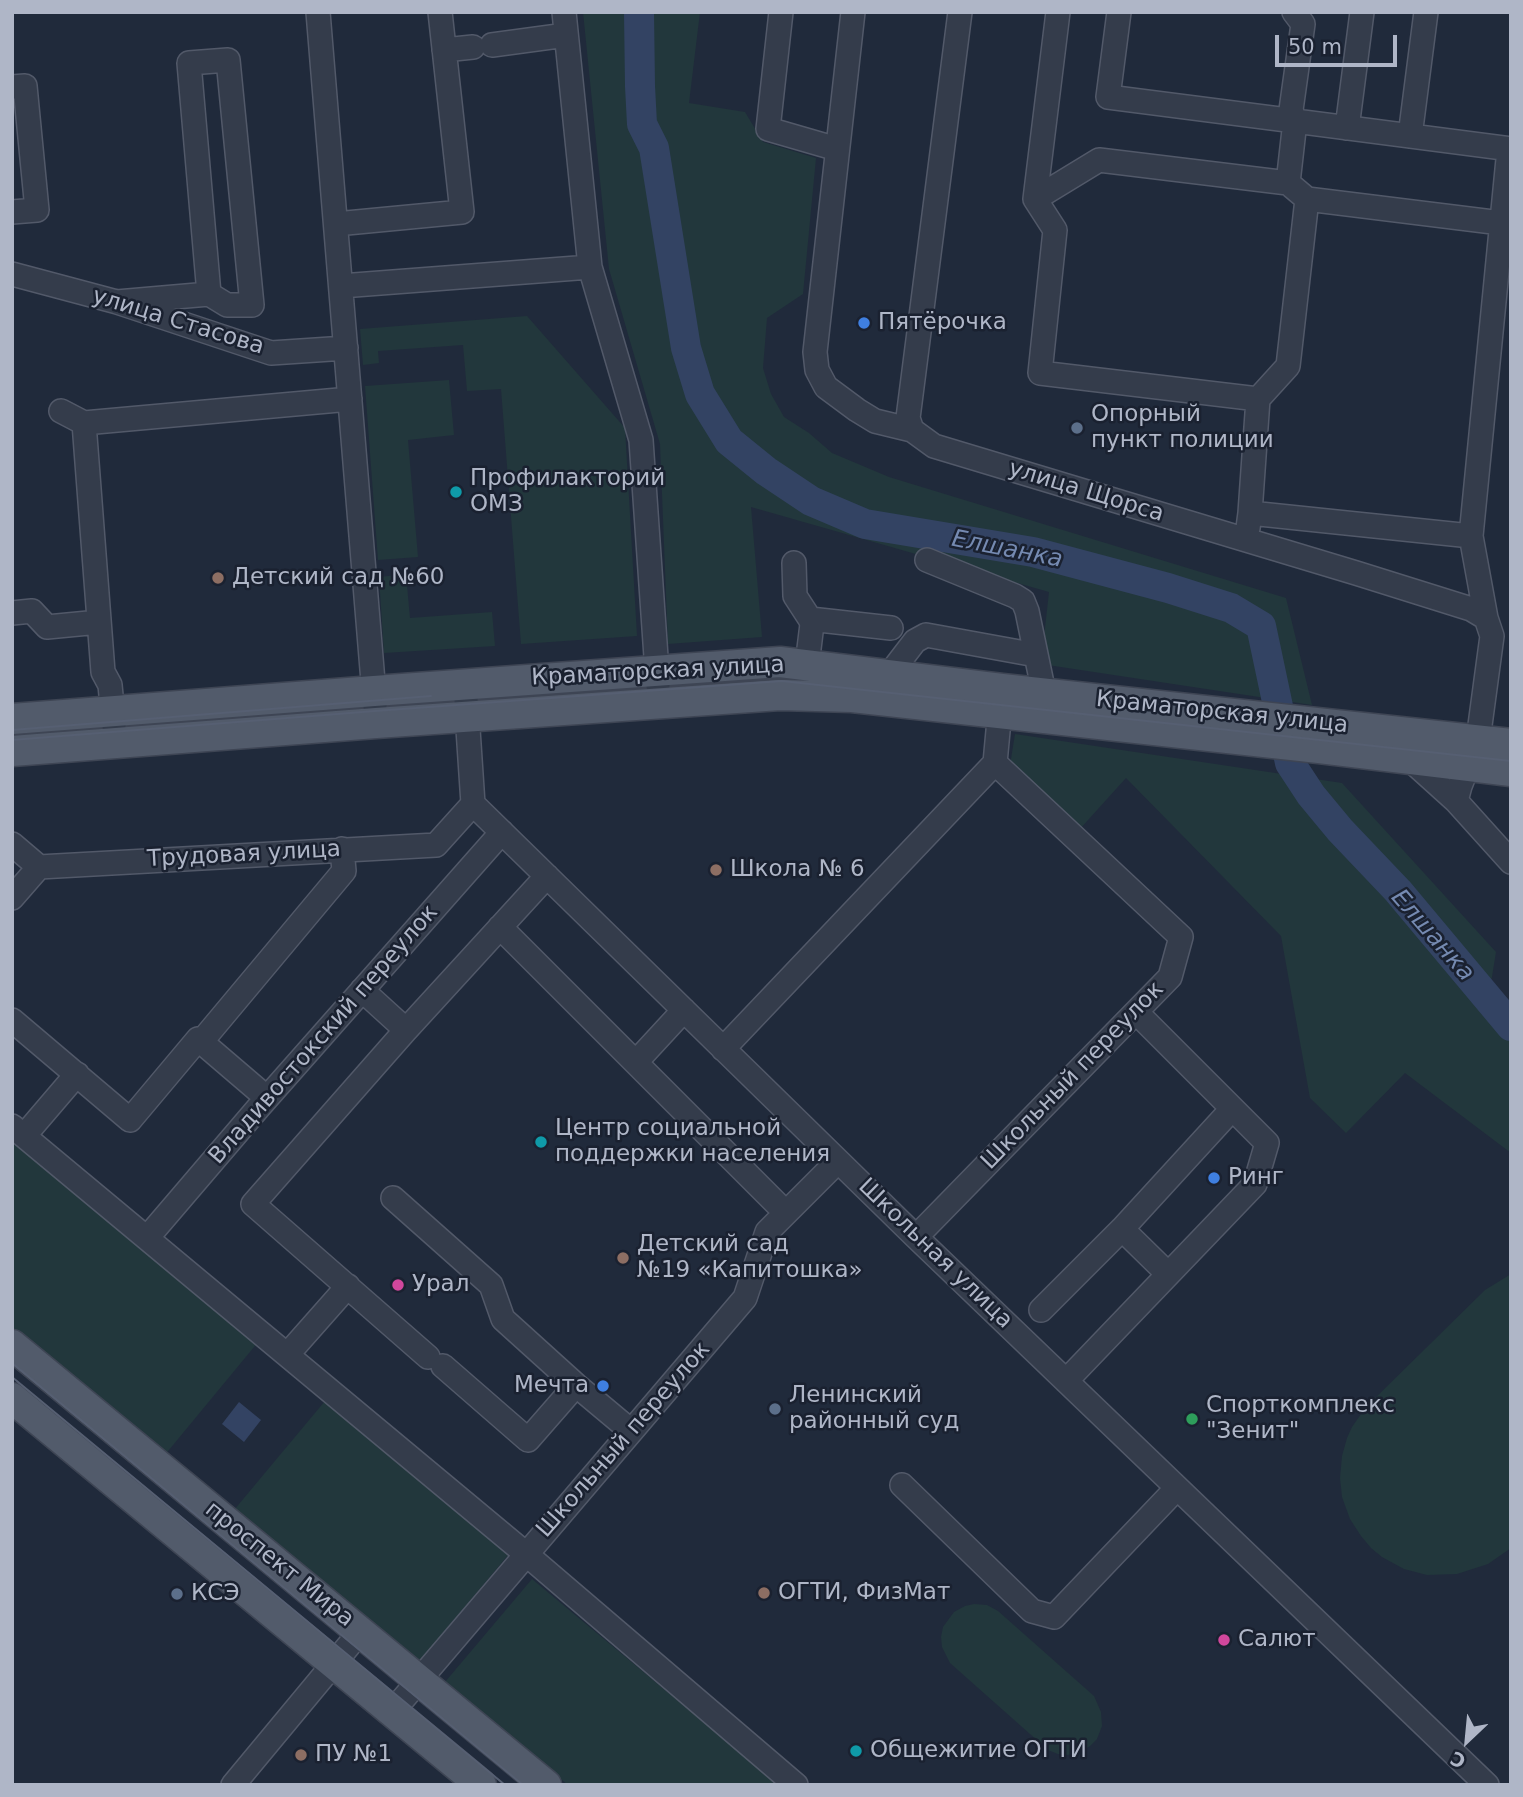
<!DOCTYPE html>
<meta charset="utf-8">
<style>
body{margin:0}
#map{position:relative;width:1523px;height:1797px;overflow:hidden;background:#202a3b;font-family:"DejaVu Sans",sans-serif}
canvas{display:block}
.frame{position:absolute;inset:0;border:14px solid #afb6c7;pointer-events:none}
.north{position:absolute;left:1432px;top:1706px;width:70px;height:70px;-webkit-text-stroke:5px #1a2130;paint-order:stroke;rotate:206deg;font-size:19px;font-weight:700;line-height:28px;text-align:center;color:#afb6c7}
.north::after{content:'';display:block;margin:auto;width:24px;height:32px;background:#afb6c7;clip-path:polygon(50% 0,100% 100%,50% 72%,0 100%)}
.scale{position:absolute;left:1275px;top:35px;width:122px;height:32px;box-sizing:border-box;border:4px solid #afb6c7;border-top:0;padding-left:9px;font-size:21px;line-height:24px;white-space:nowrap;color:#afb6c7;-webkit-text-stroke:5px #1a2130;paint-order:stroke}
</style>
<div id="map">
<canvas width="1523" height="1797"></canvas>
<div class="frame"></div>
<div class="north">С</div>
<div class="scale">50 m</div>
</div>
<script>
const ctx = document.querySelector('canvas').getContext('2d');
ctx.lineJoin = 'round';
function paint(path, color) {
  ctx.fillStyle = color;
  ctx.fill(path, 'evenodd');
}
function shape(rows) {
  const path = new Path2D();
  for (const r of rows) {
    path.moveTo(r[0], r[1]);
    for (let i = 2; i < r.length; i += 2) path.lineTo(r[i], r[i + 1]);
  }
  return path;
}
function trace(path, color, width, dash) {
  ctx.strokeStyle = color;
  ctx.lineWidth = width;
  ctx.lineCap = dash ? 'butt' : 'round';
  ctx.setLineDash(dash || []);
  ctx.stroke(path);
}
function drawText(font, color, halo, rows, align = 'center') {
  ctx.font = font + ' "DejaVu Sans",sans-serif';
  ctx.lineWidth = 5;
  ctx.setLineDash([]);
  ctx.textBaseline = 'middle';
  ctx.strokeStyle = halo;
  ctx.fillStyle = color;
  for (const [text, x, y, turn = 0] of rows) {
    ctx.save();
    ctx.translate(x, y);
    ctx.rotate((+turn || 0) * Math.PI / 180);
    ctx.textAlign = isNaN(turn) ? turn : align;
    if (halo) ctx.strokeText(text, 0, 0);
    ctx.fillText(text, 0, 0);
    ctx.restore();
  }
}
const green = shape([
 [583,12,700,12,689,103,745,112,763,142,816,158,803,294,767,318,763,368,771,394,784,417,809,433,832,453,889,477,1286,598,1312,705,1041,664,1049,592,751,507,762,637,668,644,660,444,609,269],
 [527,316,625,428,637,636,521,644,501,389,467,391,463,345,378,351,379,363,363,365,360,329],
 [449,380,454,435,408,440,418,557,378,560,365,386],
 [406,574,410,618,492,612,495,646,384,653,379,577],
 [1015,734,1342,783,1496,952,1490,989,1511,1012,1511,1153,1405,1073,1346,1133,1310,1098,1281,936,1126,778,1079,830,1010,765],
 [12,1137,259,1341,164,1456,12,1331],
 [1511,1274,1511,1548,1488,1564,1457,1574,1427,1575,1404,1569,1382,1557,1371,1548,1361,1536,1350,1519,1342,1497,1340,1478,1342,1456,1347,1438,1352,1427,1366,1407,1485,1290],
 [325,1401,509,1554,418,1663,234,1510],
 [532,1579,779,1785,568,1785,445,1682],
 [974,1604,987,1605,998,1611,1094,1696,1101,1712,1102,1726,1097,1739,1090,1746,1079,1753,1067,1755,1058,1754,1048,1750,950,1663,942,1647,941,1637,943,1627,954,1612,965,1606]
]);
const water = shape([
 [239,1402,261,1420,244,1442,222,1424]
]);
const river = shape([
 [639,12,640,86,642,124,654,148,686,348,700,394,729,441,766,471,811,501,865,524,1033,552,1168,588,1231,608,1261,626,1290,763,1311,795,1340,830,1398,891,1511,1026]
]);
const minor = shape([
 [318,12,375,706],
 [564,12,590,267,641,440,658,686],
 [781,12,768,129,837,149],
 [853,12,815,352,817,370,826,387,857,410,875,421,912,430],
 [960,12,908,418,912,430,934,446,1356,573,1471,609,1486,618,1492,636,1478,740,1460,786,1456,801],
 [1058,12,1035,199,1055,230,1040,373,1258,399,1288,366,1307,199],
 [1119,12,1108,97,1295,121,1291,110,1303,24,1294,12],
 [492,45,566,35],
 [444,50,473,47],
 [12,87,25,86,37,210,12,212],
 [1347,128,1362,12],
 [1410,136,1426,12],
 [1288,183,1295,121,1511,149],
 [1035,199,1099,160,1288,183,1307,199,1501,223],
 [336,224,462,212,440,12],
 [12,274,117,302,271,353,346,348],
 [341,286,590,267],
 [117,302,209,294,227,305,252,305,228,60,189,63,209,294],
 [61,411,84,423,103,672,110,685,114,726],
 [84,423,350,399],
 [1250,513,1471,536],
 [1248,528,1250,513,1258,399],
 [927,560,1015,596,1023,601,1027,611,1044,693],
 [794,563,795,596,810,619],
 [12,613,32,611,47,627,99,622],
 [1486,618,1471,536,1509,149],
 [807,665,812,624,810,619,891,628],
 [889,675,915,641,926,635,1036,655],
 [465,684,473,804,916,1237,1487,1785],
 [1405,755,1456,801,1511,862],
 [12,844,39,867],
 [12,898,39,867,436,845,473,804],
 [500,927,786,1213],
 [362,990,406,1030,547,876],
 [12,1020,130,1120,198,1039,267,1098],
 [406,1030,253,1204,428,1357],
 [201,1042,344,871,342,849],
 [723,1049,995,763,1001,699],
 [636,1062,684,1010],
 [12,1126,526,1554,796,1785],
 [24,1136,77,1074],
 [393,1198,491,1285,503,1319,576,1385,528,1440,443,1366],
 [1122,1229,1168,1274],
 [916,1237,1170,977,1181,937,995,763],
 [147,1238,259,1107,502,832],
 [1041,1310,1122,1229,1232,1109],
 [287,1355,348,1286],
 [1066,1381,1255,1184,1267,1143,1136,1012],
 [576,1385,631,1431],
 [902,1485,1032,1611,1054,1617,1177,1488],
 [392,1712,745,1298,767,1232,838,1161],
 [233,1785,360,1632]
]);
const major = shape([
 [12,719,374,691,780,662,1002,689,1511,744],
 [12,751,376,723,780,695,852,697,1319,748,1511,771],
 [12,1345,546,1785],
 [12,1398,481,1785]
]);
const tram = shape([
 [12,730,431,696],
 [12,740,375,711,782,681,1511,761],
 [12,1363,523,1785],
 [12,1377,505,1785]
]);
const markers = [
 [864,323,7,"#3f7fe0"],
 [1077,428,7,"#5c6f8a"],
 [456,492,7,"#0f9aa8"],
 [218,578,7,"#8d6e63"],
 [716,870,7,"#8d6e63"],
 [541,1142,7,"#0f9aa8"],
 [1214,1178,7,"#3f7fe0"],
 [623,1258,7,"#8d6e63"],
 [398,1285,7,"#d1479c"],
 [603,1386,7,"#3f7fe0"],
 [775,1409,7,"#5c6f8a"],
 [1192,1419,7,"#2e9e5b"],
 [764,1593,7,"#8d6e63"],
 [177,1594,7,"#5c6f8a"],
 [1224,1640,7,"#d1479c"],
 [856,1751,7,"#0f9aa8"],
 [301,1755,7,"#8d6e63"]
];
const streetNames = [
 ["улица Стасова",178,322,17],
 ["улица Щорса",1086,492,17],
 ["Краматорская улица",658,672,-3],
 ["Краматорская улица",1222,713,6],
 ["Трудовая улица",244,855,-3],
 ["Владивостокский переулок",324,1035,-49],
 ["Школьный переулок",1073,1076,-46],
 ["Школьная улица",935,1254,44],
 ["Школьный переулок",624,1440,-49],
 ["проспект Мира",279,1565,39]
];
const poiNames = [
 ["Пятёрочка",878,323],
 ["Опорный",1091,415],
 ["пункт полиции",1091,441],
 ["Профилакторий",470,479],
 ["ОМЗ",470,505],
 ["Детский сад №60",232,578],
 ["Школа № 6",730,870],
 ["Центр социальной",555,1129],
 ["поддержки населения",555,1155],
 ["Ринг",1228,1178],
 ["Детский сад",637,1245],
 ["№19 «Капитошка»",637,1271],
 ["Урал",412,1285],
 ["Мечта",589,1386,"right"],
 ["Ленинский",789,1396],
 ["районный суд",789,1422],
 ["Спорткомплекс",1206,1406],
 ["\"Зенит\"",1206,1432],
 ["ОГТИ, ФизМат",778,1593],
 ["КСЭ",191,1594],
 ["Салют",1238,1640],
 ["Общежитие ОГТИ",870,1751],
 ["ПУ №1",315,1755]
];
const waterNames = [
 ["Елшанка",1007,550,11],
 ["Елшанка",1432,936,49]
];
paint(green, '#22373c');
paint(water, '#334363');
trace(river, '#334363', 30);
trace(minor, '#525969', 26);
trace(major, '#3e4554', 33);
trace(minor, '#343c4b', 23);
trace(major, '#525b6b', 30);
trace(tram, '#565f72', 2);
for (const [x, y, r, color] of markers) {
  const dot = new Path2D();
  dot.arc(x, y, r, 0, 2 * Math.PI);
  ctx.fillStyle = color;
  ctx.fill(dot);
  trace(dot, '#1a2130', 2.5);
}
drawText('23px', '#afb6c7', '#1a2130', streetNames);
drawText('23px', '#afb6c7', '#1a2130', poiNames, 'left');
drawText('italic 24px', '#758ab1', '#1a2130', waterNames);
</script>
